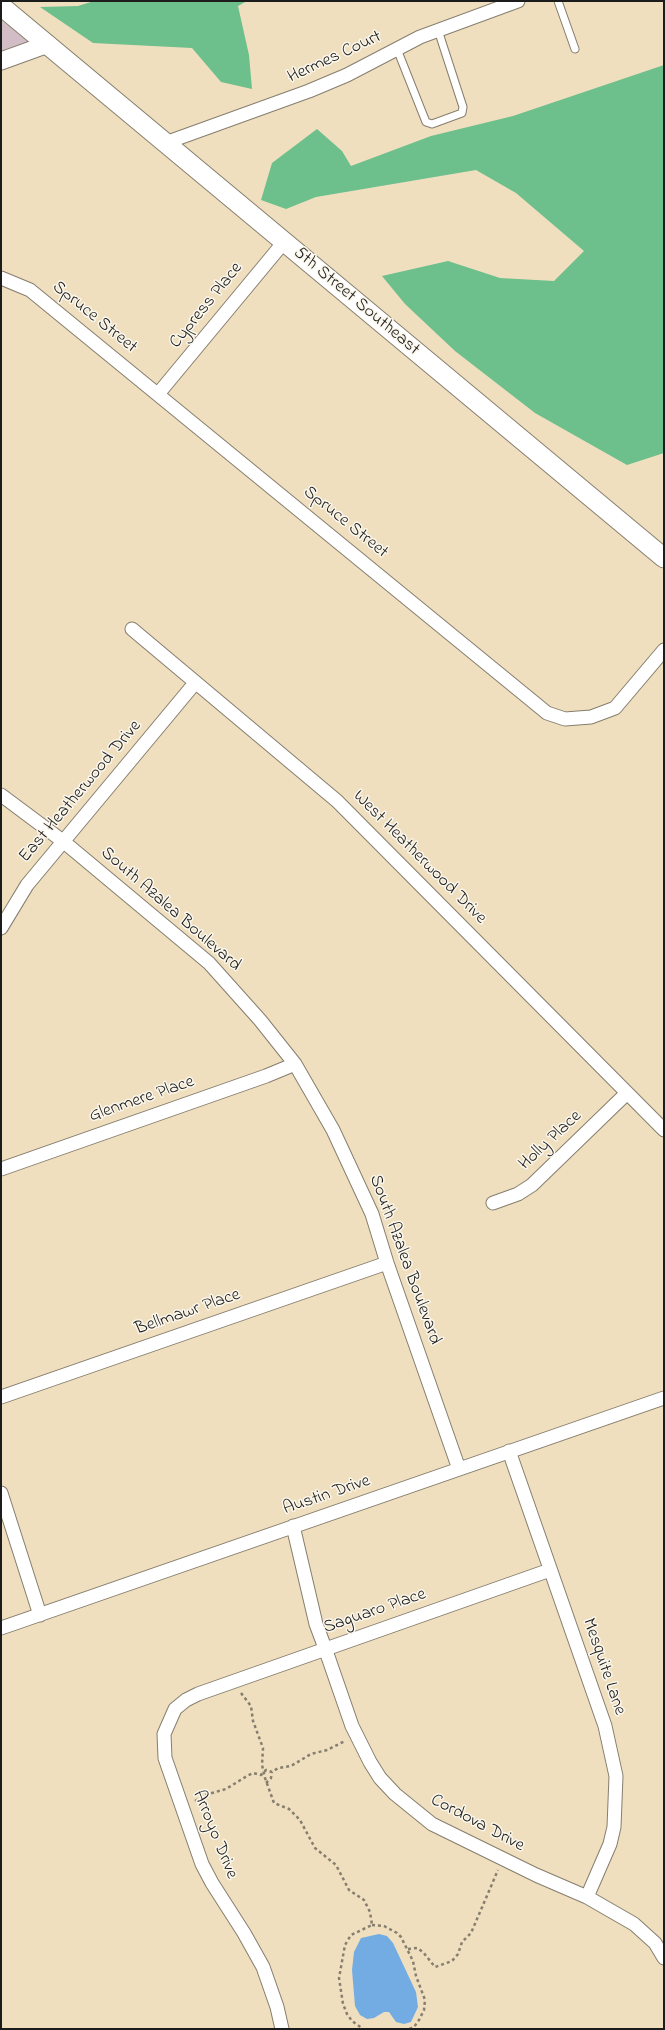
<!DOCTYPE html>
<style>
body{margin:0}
#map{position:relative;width:665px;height:2030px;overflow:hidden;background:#efdfbf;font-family:"Indie Flower",sans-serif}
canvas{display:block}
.frame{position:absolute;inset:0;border:2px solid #1c1c1c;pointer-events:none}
</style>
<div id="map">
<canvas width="665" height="2030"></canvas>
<div class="frame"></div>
</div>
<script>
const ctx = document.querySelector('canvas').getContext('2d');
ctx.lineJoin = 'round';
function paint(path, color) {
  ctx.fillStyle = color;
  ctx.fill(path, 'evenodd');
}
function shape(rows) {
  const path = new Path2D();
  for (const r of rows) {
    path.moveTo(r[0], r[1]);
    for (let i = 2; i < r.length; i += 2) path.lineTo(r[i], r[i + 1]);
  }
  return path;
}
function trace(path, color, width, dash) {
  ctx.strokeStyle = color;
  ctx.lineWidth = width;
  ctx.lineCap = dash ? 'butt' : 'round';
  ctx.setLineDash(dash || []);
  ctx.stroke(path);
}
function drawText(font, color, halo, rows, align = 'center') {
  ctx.font = font + ' "Indie Flower",sans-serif';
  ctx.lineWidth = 3;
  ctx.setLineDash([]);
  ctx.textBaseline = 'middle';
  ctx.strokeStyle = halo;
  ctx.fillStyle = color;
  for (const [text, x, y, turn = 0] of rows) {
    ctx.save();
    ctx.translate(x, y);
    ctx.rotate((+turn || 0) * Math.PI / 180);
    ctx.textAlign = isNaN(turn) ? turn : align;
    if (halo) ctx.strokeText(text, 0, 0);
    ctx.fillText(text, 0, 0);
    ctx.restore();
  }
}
const industrial = shape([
 [1,20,9,26,31,44,1,54]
]);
const forest = shape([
 [94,1,247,1,238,6,249,55,252,89,221,82,192,48,93,43,40,7,78,6],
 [664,65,664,453,627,465,535,413,455,351,405,304,382,276,448,261,500,278,554,281,584,251,516,193,476,170,316,197,286,209,261,200,272,163,317,129,342,151,351,166,431,136,513,116]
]);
const water = shape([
 [379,1934,387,1936,393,1943,416,1992,418,2007,411,2022,404,2024,396,2022,389,2012,384,2012,374,2018,367,2019,360,2015,355,2006,352,1970,354,1952,361,1938]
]);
const path = shape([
 [241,1693,251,1706,253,1721,263,1748,262,1765,265,1778,274,1803,289,1809,300,1820,315,1848,336,1865,349,1890,364,1900,370,1912,372,1925,351,1935,345,1945,339,1978,343,2004,347,2014,352,2021,363,2029],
 [266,1783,271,1778,272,1772],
 [195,1801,205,1795,226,1789,247,1776,253,1773,261,1775,266,1770,272,1772,278,1768,291,1766,311,1754,327,1750,345,1741],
 [372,1925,384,1926,397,1933,401,1937,413,1961,416,1976,425,2000,424,2010,419,2020,414,2027,409,2029],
 [408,1949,417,1948,423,1952,435,1967,452,1961,458,1954,462,1942,471,1933,498,1870]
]);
const service = shape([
 [558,1,575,49],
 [397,49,426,122,432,124,462,113,463,107,438,30]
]);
const minor = shape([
 [165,143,309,91,347,75,420,37,518,1],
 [1,278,30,290,547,713,565,719,591,717,615,708,664,650],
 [158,394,284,242],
 [132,629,337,801,664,1130],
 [1,795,64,842,209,963,260,1020,295,1064,333,1130,372,1214,387,1263,459,1469],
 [1,928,27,885,195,683],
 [1,1169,266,1076,295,1064],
 [493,1203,518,1194,532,1185,627,1093],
 [1,1397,387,1263],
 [509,1451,605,1726,616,1776,614,1827,610,1844,587,1897],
 [1,1493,40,1615],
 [293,1526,316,1624,325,1648,352,1726,370,1762,380,1778,395,1794,432,1824,536,1875,587,1897,634,1924,655,1943,664,1958],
 [1,1628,664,1398],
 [282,2029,277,2007,263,1967,244,1933,212,1883,202,1864,165,1758,164,1734,175,1709,186,1700,198,1694,550,1570]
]);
const tertiary = shape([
 [1,61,48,44]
]);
const secondary = shape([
 [1,6,664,558]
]);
const streetNames = [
 ["Hermes Court",335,58,-25],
 ["5th Street Southeast",356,302,40],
 ["Cypress Place",207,306,-51],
 ["Spruce Street",94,318,39],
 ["Spruce Street",345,523,39],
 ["East Heatherwood Drive",81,792,-50],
 ["West Heatherwood Drive",419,858,45],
 ["South Azalea Boulevard",170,910,41],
 ["Glenmere Place",142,1100,-19],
 ["Holly Place",551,1141,-43],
 ["South Azalea Boulevard",404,1260,70],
 ["Bellmawr Place",188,1313,-19],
 ["Austin Drive",327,1496,-19],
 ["Saguaro Place",375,1612,-19],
 ["Mesquite Lane",603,1667,71],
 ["Cordova Drive",477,1824,28],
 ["Arroyo Drive",214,1835,68]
];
paint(industrial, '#d2bdc6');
paint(forest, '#6dbf8c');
paint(water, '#73ace3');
trace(service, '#867e6e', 9);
trace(minor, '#867e6e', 15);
trace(tertiary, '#867e6e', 19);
trace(secondary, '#867e6e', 21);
trace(path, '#867e6e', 2.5, [3, 3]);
trace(service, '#fff', 7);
trace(minor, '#fff', 13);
trace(tertiary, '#fff', 17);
trace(secondary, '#fff', 19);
drawText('18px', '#1c1c1c', '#fbf7ec', streetNames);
</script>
